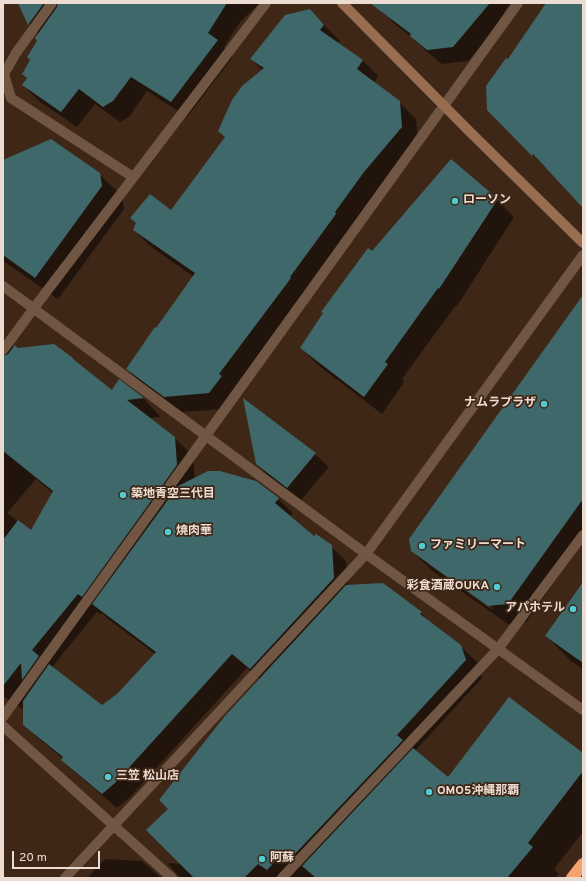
<!DOCTYPE html>
<meta charset="utf-8">
<style>
body{margin:0}
#map{position:relative;width:586px;height:881px;overflow:hidden;background:#3f2717;font-family:Overpass,sans-serif}
canvas{display:block}
.frame{position:absolute;inset:0;border:4px solid #eddcd2;pointer-events:none}
.scale{position:absolute;left:12px;top:851px;width:88px;height:18px;box-sizing:border-box;border:2px solid #eddcd2;border-top:0;padding-left:5px;font-size:12px;line-height:14px;white-space:nowrap;color:#eddcd2;-webkit-text-stroke:3px #3f2717;paint-order:stroke}
</style>
<div id="map">
<canvas width="586" height="881"></canvas>
<div class="frame"></div>
<div class="scale">20 m</div>
</div>
<script>
const ctx = document.querySelector('canvas').getContext('2d');
ctx.lineJoin = 'round';
function paint(path, color) {
  ctx.fillStyle = color;
  ctx.fill(path, 'evenodd');
}
function shape(rows) {
  const path = new Path2D();
  for (const r of rows) {
    path.moveTo(r[0], r[1]);
    for (let i = 2; i < r.length; i += 2) path.lineTo(r[i], r[i + 1]);
  }
  return path;
}
function trace(path, color, width, dash) {
  ctx.strokeStyle = color;
  ctx.lineWidth = width;
  ctx.lineCap = dash ? 'butt' : 'round';
  ctx.setLineDash(dash || []);
  ctx.stroke(path);
}
function drawText(font, color, halo, rows, align = 'center') {
  ctx.font = font + ' Overpass,"Noto Sans JP",sans-serif';
  ctx.lineWidth = 3.5;
  ctx.setLineDash([]);
  ctx.textBaseline = 'middle';
  ctx.strokeStyle = halo;
  ctx.fillStyle = color;
  for (const [text, x, y, turn = 0] of rows) {
    ctx.save();
    ctx.translate(x, y);
    ctx.rotate((+turn || 0) * Math.PI / 180);
    ctx.textAlign = isNaN(turn) ? turn : align;
    if (halo) ctx.strokeText(text, 0, 0);
    ctx.fillText(text, 0, 0);
    ctx.restore();
  }
}
const shadow = shape([
 [19,3,260,3,241,21,224,47,233,57,187,117,147,91,129,117,120,122,95,104,77,127,39,101,23,85,27,78,31,60,38,41,39,34,29,24],
 [387,3,511,3,504,12,507,14,468,61,442,64,426,51,413,38,396,25,381,10],
 [550,3,583,3,583,206,547,168,547,169,488,110],
 [309,10,340,41,338,43,362,60,378,76,374,83,399,102,416,119,418,143,225,409,181,412,143,385,127,369,194,277,150,246,134,230,137,224,131,218,171,211,226,138,219,131,263,71,251,59],
 [3,161,99,174,122,196,124,209,58,299,3,261],
 [497,200,514,217,457,306,456,305,402,379,404,382,382,414,319,366,301,348,373,252],
 [583,311,583,543,526,622,508,624,431,570,412,551],
 [428,562,493,608,492,610,428,564],
 [3,336,14,347,112,391,119,381,144,399,161,417,149,418,174,437,193,456,195,479,278,499,293,513,290,517,314,537,331,546,346,561,348,586,383,584,421,613,434,627,460,646,478,663,482,678,415,751,448,778,583,754,583,832,554,869,559,874,555,878,179,878,179,876,167,863,181,864,169,809,260,679,247,668,129,798,117,808,77,774,62,760,63,759,39,739,24,724,24,710,3,696],
 [36,479,53,493,31,531,7,513],
 [97,612,101,615,102,613,108,619,155,654,118,694,102,707,52,667],
 [245,400,315,454,329,467,301,500,270,478,257,464],
 [583,583,583,669,571,661,546,636],
 [105,859,142,861,161,878,87,878]
]);
const building = shape([
 [18,3,44,3,28,25],
 [58,3,227,3,208,33,218,40,171,102,131,77,113,101,103,107,79,89,61,112,22,85,27,78,22,74,30,60,27,57,37,41,35,38,57,7],
 [370,3,490,3,453,47,427,50,410,36,411,34],
 [546,3,583,3,583,208,533,154,532,156,487,110,486,86,506,58,508,59],
 [310,9,324,25,320,30,363,60,357,69,400,101,402,127,364,172,335,212,336,214,290,277,291,278,219,374,222,376,209,393,164,397,126,369,155,327,156,328,195,273,133,230,136,223,130,218,150,194,171,210,225,137,218,131,232,100,242,86,264,68,250,59,285,15],
 [51,139,100,173,102,186,35,278,3,255,3,160],
 [451,159,498,199,439,289,438,288,385,362,388,364,364,397,300,348,323,313,321,312,368,248,372,251],
 [583,295,583,499,508,604,488,606,411,551,409,539],
 [54,344,73,358,73,359,112,390,119,379,144,398,127,400,175,437,177,465,82,597,78,594,32,650,39,656,22,680,21,663,3,686,3,540,18,520,31,530,53,491,3,451,3,356,8,354,15,345,18,348],
 [243,398,316,453,287,488,256,464],
 [208,471,220,471,256,481,279,498,275,503,314,536,316,534,332,545,334,578,250,669,232,654,115,783,102,794,61,760,63,757,23,725,23,701,49,664,102,705,117,694,156,652,92,604,178,486],
 [583,582,583,663,545,636],
 [383,583,422,612,420,614,461,645,466,660,397,735,403,740,292,857,285,851,267,870,258,864,244,878,194,878,146,830,168,809,159,800,224,717,346,585],
 [509,697,583,753,583,771,528,843,533,847,507,878,316,878,302,866,413,748,448,777]
]);
const street = shape([
 [52,3,16,53,4,74,11,98,133,177],
 [3,286,366,554,583,710],
 [3,350,34,308,266,3],
 [3,717,518,3],
 [3,726,172,878],
 [65,878,366,554,583,255],
 [282,878,498,649,583,535]
]);
const secondary = shape([
 [342,3,470,132,583,243]
]);
const highway = shape([
 [572,878,583,864]
]);
const markers = [
 [455,201,4,"#51ccd1"],
 [544,404,4,"#51ccd1"],
 [123,495,4,"#51ccd1"],
 [168,532,4,"#51ccd1"],
 [422,546,4,"#51ccd1"],
 [497,587,4,"#51ccd1"],
 [573,609,4,"#51ccd1"],
 [108,777,4,"#51ccd1"],
 [429,792,4,"#51ccd1"],
 [262,859,4,"#51ccd1"]
];
const poiNames = [
 ["ローソン",463,201],
 ["ナムラプラザ",536,404,"right"],
 ["築地青空三代目",131,495],
 ["燒肉華",176,532],
 ["ファミリーマート",430,546],
 ["彩食酒蔵OUKA",489,587,"right"],
 ["アパホテル",565,609,"right"],
 ["三笠 松山店",116,777],
 ["OMO5沖縄那覇",437,792],
 ["阿蘇",270,859]
];
paint(shadow, '#0007');
paint(building, '#3f686a');
trace(street, '#715644', 10);
trace(secondary, '#996d50', 10);
trace(highway, '#f5a36d', 12);
for (const [x, y, r, color] of markers) {
  const dot = new Path2D();
  dot.arc(x, y, r, 0, 2 * Math.PI);
  ctx.fillStyle = color;
  ctx.fill(dot);
  trace(dot, '#3f2717', 1.5);
}
drawText('bold 12px', '#eddcd2', '#3f2717', poiNames, 'left');
</script>
